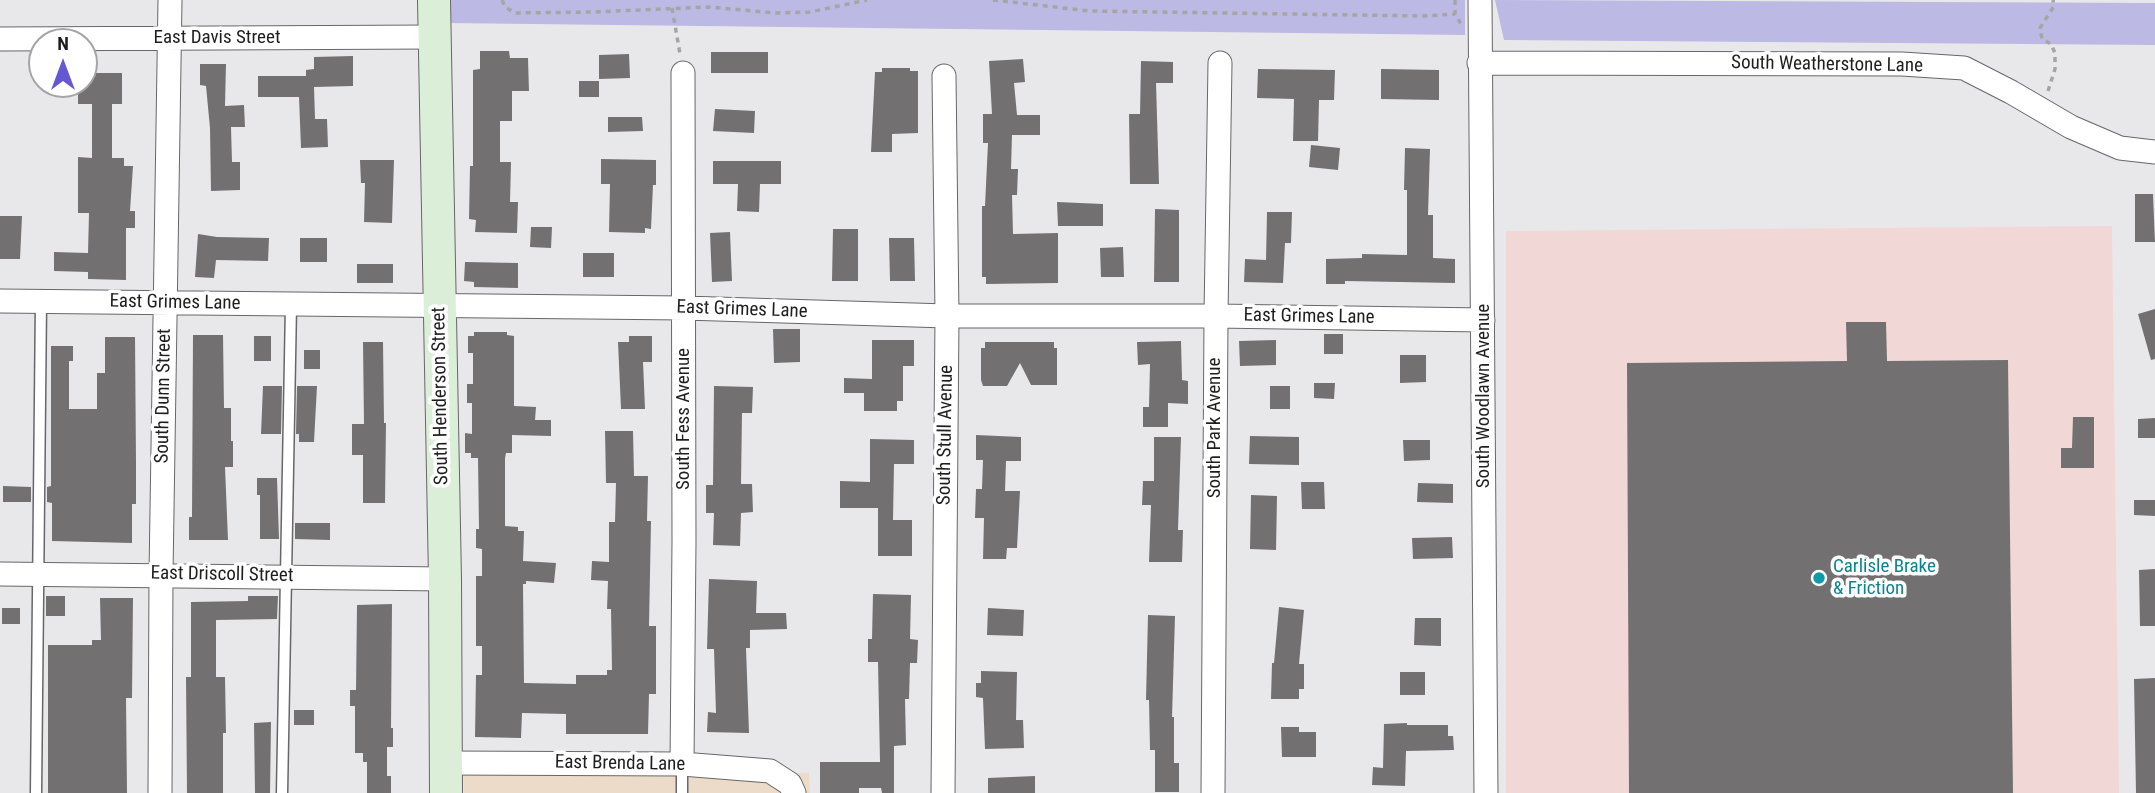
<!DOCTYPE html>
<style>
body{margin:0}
#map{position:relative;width:2155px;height:793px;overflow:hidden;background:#e8e8eb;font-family:"Roboto Condensed",sans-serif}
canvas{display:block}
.north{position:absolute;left:28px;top:28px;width:70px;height:70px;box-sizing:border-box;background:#fff;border:2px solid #a5a5a5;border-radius:50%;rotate:0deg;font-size:19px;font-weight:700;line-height:28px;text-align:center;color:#1e1e1f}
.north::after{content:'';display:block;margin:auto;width:24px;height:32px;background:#6559d3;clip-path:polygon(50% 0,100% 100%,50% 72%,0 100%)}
</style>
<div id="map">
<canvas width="2155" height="793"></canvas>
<div class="north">N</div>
</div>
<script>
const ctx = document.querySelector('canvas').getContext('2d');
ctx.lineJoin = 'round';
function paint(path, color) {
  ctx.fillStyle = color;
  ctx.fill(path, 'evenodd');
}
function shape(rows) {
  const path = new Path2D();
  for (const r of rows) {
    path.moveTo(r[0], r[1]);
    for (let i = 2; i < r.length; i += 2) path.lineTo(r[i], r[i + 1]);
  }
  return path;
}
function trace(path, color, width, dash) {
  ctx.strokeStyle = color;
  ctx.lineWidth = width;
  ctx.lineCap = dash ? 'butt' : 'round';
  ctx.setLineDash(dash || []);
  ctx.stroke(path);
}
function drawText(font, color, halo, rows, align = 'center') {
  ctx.font = font + ' "Roboto Condensed",sans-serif';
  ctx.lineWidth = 7;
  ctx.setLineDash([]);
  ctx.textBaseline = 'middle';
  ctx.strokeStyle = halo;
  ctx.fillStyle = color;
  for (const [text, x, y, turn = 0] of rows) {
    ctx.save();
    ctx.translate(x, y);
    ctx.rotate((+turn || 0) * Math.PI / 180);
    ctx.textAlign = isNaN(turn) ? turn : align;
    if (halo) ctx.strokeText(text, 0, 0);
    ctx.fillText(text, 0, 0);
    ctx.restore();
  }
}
const industrial = shape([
 [2112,226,2119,793,1506,793,1506,231]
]);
const education = shape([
 [809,773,810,793,464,793,463,775]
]);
const green = shape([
 [446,0,1465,0,1465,35,446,23],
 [1495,0,2155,3,2155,45,1504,40]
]);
const building = shape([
 [480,51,509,51,510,58,528,58,529,91,512,91,512,121,500,121,500,162,511,162,510,202,518,202,517,233,475,232,476,220,469,219,470,166,473,166,473,70,480,69],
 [711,52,768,52,768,73,711,73],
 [629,54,630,78,599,79,599,55],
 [353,56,353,86,314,87,315,119,327,119,328,147,301,148,299,97,258,97,258,76,306,76,306,70,314,69,314,57],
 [1023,59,1025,82,1014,83,1017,115,1040,115,1040,135,1012,135,1011,169,1018,169,1017,195,1012,195,1013,234,1058,233,1058,283,986,284,986,277,982,277,982,206,985,206,988,143,983,143,983,114,992,114,989,61],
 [1141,61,1173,62,1173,83,1156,83,1159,184,1130,184,1129,114,1140,114],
 [200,64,226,64,225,106,244,105,245,127,231,127,232,162,240,162,240,190,211,191,210,128,206,86,200,85],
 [882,68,910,68,910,71,918,71,918,133,892,134,892,152,871,152,875,72,882,72],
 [1258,69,1335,70,1334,100,1319,100,1318,141,1293,141,1294,99,1257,98],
 [1381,69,1439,70,1439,100,1381,99],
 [84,73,122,73,122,104,112,104,112,158,124,158,124,166,133,166,130,211,135,211,135,228,126,228,126,280,88,279,88,272,54,271,54,252,88,253,89,213,78,213,78,157,92,158,92,104,78,104,78,84,84,84],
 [579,81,599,81,599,97,579,97],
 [715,109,755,111,754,133,713,131],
 [608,117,642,117,643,131,608,132],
 [1311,145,1340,148,1338,170,1309,167],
 [1405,148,1430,149,1428,215,1433,215,1433,258,1455,259,1455,283,1345,281,1345,284,1326,284,1326,259,1362,258,1362,254,1407,255,1407,190,1404,190],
 [601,159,656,160,656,185,653,185,651,229,645,228,645,233,609,232,610,184,601,184],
 [360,160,394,160,392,223,364,222,365,183,361,183],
 [713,161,781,161,781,184,760,184,759,212,737,211,738,184,713,184],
 [2135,194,2153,194,2155,242,2135,242],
 [1057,202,1103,204,1103,226,1058,226],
 [1155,209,1179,210,1179,282,1154,282],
 [1267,212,1292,212,1291,243,1285,243,1283,283,1244,282,1245,259,1266,260],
 [0,216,22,216,20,259,0,259],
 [531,227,552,227,551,248,530,247],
 [833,229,858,229,858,281,832,281],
 [730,232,732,281,712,282,710,233],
 [198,234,217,237,269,238,268,261,216,260,214,278,195,277],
 [300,238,327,238,327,262,300,262],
 [889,238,914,238,915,281,890,281],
 [1123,247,1124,277,1101,277,1100,248],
 [583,253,614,253,614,277,583,277],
 [465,262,518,263,518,288,474,287,474,282,464,281],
 [357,264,393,264,393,283,357,283],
 [2155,309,2155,359,2151,360,2138,314],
 [1846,322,1886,322,1887,361,2008,360,2013,793,1629,793,1627,363,1847,361],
 [773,329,800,329,800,362,774,363],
 [474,332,507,332,507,335,514,336,514,406,536,407,535,420,551,420,551,436,512,435,512,453,506,453,505,458,505,526,518,527,518,531,524,531,523,561,556,563,554,583,526,581,526,584,523,584,524,683,576,684,576,675,607,675,607,670,612,670,611,609,607,609,608,581,591,580,592,561,609,562,609,522,615,522,616,483,606,483,605,431,633,431,634,476,648,476,647,521,651,521,649,626,656,626,656,694,649,694,648,734,566,734,566,714,522,713,521,738,475,737,476,675,482,675,482,646,476,646,476,576,482,576,482,549,476,548,476,529,479,529,478,458,471,458,471,453,465,453,465,433,472,434,472,403,467,403,467,384,473,384,473,353,468,353,468,336,474,336],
 [1324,334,1343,334,1343,354,1324,354],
 [193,335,223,335,224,408,231,408,231,441,233,441,233,467,225,467,228,540,189,540,189,517,192,517],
 [254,336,271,336,271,361,254,361],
 [629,336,652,336,652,362,643,362,645,409,621,409,618,342,629,342],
 [105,337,135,337,136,463,136,504,132,504,132,543,52,541,52,503,47,502,47,487,51,486,51,346,73,346,73,361,69,361,69,409,97,409,97,373,105,373],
 [872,340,914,340,914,366,903,366,903,401,897,401,897,411,864,411,864,393,844,393,844,378,872,379],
 [1276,340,1276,365,1240,366,1239,341],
 [1181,341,1182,380,1188,381,1188,404,1168,403,1168,427,1143,427,1143,407,1149,407,1150,364,1138,365,1137,342],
 [363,342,383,342,384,423,386,423,385,503,363,503,363,455,352,455,352,424,364,424],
 [985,342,1054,342,1054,348,1057,348,1057,385,1031,385,1020,363,1007,386,983,386,981,380,981,348,985,348],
 [304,350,320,350,320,369,304,369],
 [1400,355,1426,355,1426,382,1400,383],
 [1314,383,1335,383,1334,399,1314,398],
 [263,386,282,386,281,434,261,434],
 [297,386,317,386,314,442,299,442,299,434,296,434],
 [714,386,753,387,752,413,742,413,741,484,752,484,753,512,741,513,740,546,713,545,714,513,706,513,706,485,713,485],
 [1270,386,1290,386,1290,409,1270,409],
 [2073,417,2094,417,2094,468,2061,468,2061,448,2072,448],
 [2155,418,2155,438,2138,438,2138,419],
 [976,435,1021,437,1021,461,1006,461,1005,491,1020,491,1017,548,1007,548,1006,559,983,559,984,518,975,518,976,489,982,489,983,460,976,460],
 [1250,436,1299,437,1299,465,1249,464],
 [1154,437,1181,437,1178,530,1183,530,1182,562,1149,562,1151,505,1142,505,1143,481,1154,481],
 [870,439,914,440,914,464,894,464,893,520,912,520,912,556,878,556,878,508,840,508,840,481,870,482],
 [1403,440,1430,440,1430,460,1404,461],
 [257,478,277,478,279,539,260,539,260,495,257,495],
 [1301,482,1324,482,1325,509,1302,509],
 [1418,483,1453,484,1453,503,1417,502],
 [3,486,31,487,31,502,3,502],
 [1251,495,1277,496,1276,550,1250,549],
 [2134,500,2155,500,2155,516,2134,515],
 [295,523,330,523,330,540,295,539],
 [1452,537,1453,558,1413,559,1412,538],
 [2155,569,2155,626,2140,626,2139,570],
 [709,579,757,581,756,613,786,613,787,629,750,630,750,648,746,648,749,733,707,732,708,712,716,713,714,649,707,649],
 [873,594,911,595,910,639,918,640,917,663,910,663,909,699,905,699,906,745,894,746,894,793,882,793,881,788,859,788,859,793,820,793,820,762,880,762,878,662,868,662,868,639,872,639],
 [46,596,65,596,65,616,46,616],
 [248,596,278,596,277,619,216,620,216,677,225,677,226,733,223,733,223,793,187,793,186,677,191,677,191,602,248,601],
 [100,598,133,598,132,698,126,698,127,793,48,793,48,645,92,645,92,640,101,640],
 [392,604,391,728,393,728,393,747,387,747,387,776,391,776,391,793,367,793,367,762,363,762,363,753,355,753,355,706,350,706,350,690,356,690,357,605],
 [1279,607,1304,610,1299,664,1304,664,1304,689,1299,689,1299,699,1271,699,1272,663,1274,663],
 [2,608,20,608,20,624,2,624],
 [988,608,1024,610,1023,636,987,635],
 [1148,615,1175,616,1172,717,1174,717,1174,763,1179,763,1179,792,1155,792,1155,750,1150,750,1149,700,1146,700],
 [1415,618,1441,618,1441,646,1414,645],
 [981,671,1017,672,1016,720,1023,720,1024,748,985,749,983,698,976,697,976,683,981,683],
 [1400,672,1425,672,1425,695,1400,695],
 [2155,678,2155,793,2136,793,2134,679],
 [294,710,314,710,314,725,294,725],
 [271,722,270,793,255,793,254,723],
 [1407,723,1407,725,1448,725,1448,736,1453,736,1454,750,1406,751,1405,786,1372,785,1373,767,1383,768,1384,724],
 [1281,727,1299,727,1299,732,1316,732,1316,757,1282,757],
 [1035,776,1035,793,988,793,988,778]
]);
const path = shape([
 [502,0,505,7,515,13,593,12,709,7,775,13,810,12,867,0],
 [993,0,1090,11,1424,16,1455,14],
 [1455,0,1455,14,1461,24],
 [672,8,680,54],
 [2048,91,2055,69,2055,53,2051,44,2042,39,2040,28,2054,6,2053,0]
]);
const lane = shape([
 [682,764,682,793],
 [36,793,41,301],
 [282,793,291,305]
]);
const street = shape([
 [1480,0,1486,793],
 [0,39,434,37],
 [1479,63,1902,64,1964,68,2011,92,2071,127,2120,148,2155,152],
 [0,301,684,308,947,316,1216,316,1483,320],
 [0,574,445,579],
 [445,763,682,764,770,771,790,784,794,793],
 [682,764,684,541,683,73],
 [160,793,161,574,170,0],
 [943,793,947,316,944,76],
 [1213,793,1216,316,1220,63]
]);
const secondary = shape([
 [434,0,445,579,446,793]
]);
const markers = [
 [1819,578,7,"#0f9aa8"]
];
const streetNames = [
 ["East Davis Street",217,38],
 ["South Weatherstone Lane",1827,65,1],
 ["East Grimes Lane",175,303,1],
 ["East Grimes Lane",742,310,2],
 ["East Grimes Lane",1309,317,1],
 ["South Dunn Street",164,396,-89],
 ["South Henderson Street",441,396,-91],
 ["South Woodlawn Avenue",1484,396,-90],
 ["South Fess Avenue",684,419,-90],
 ["South Park Avenue",1215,428,-90],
 ["South Stull Avenue",946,435,-89],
 ["East Driscoll Street",222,575,1],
 ["East Brenda Lane",620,764,1]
];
const cultureNames = [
 ["Carlisle Brake",1833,567],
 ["& Friction",1833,589]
];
paint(industrial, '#f2d7d7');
paint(education, '#eddbca');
paint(green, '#bcb9e5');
paint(building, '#737071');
trace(lane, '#67676a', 13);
trace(street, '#67676a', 25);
trace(secondary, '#67676a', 34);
trace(path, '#a5a5a7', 3.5, [5, 5]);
trace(lane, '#fff', 10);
trace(street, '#fff', 23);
trace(secondary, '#dbeed7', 32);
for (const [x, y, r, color] of markers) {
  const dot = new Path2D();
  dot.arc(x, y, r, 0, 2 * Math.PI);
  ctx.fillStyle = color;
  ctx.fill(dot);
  trace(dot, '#fff', 2.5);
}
drawText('19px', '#1e1e1f', '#fff', streetNames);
drawText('19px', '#0d838f', '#fff', cultureNames, 'left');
</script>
